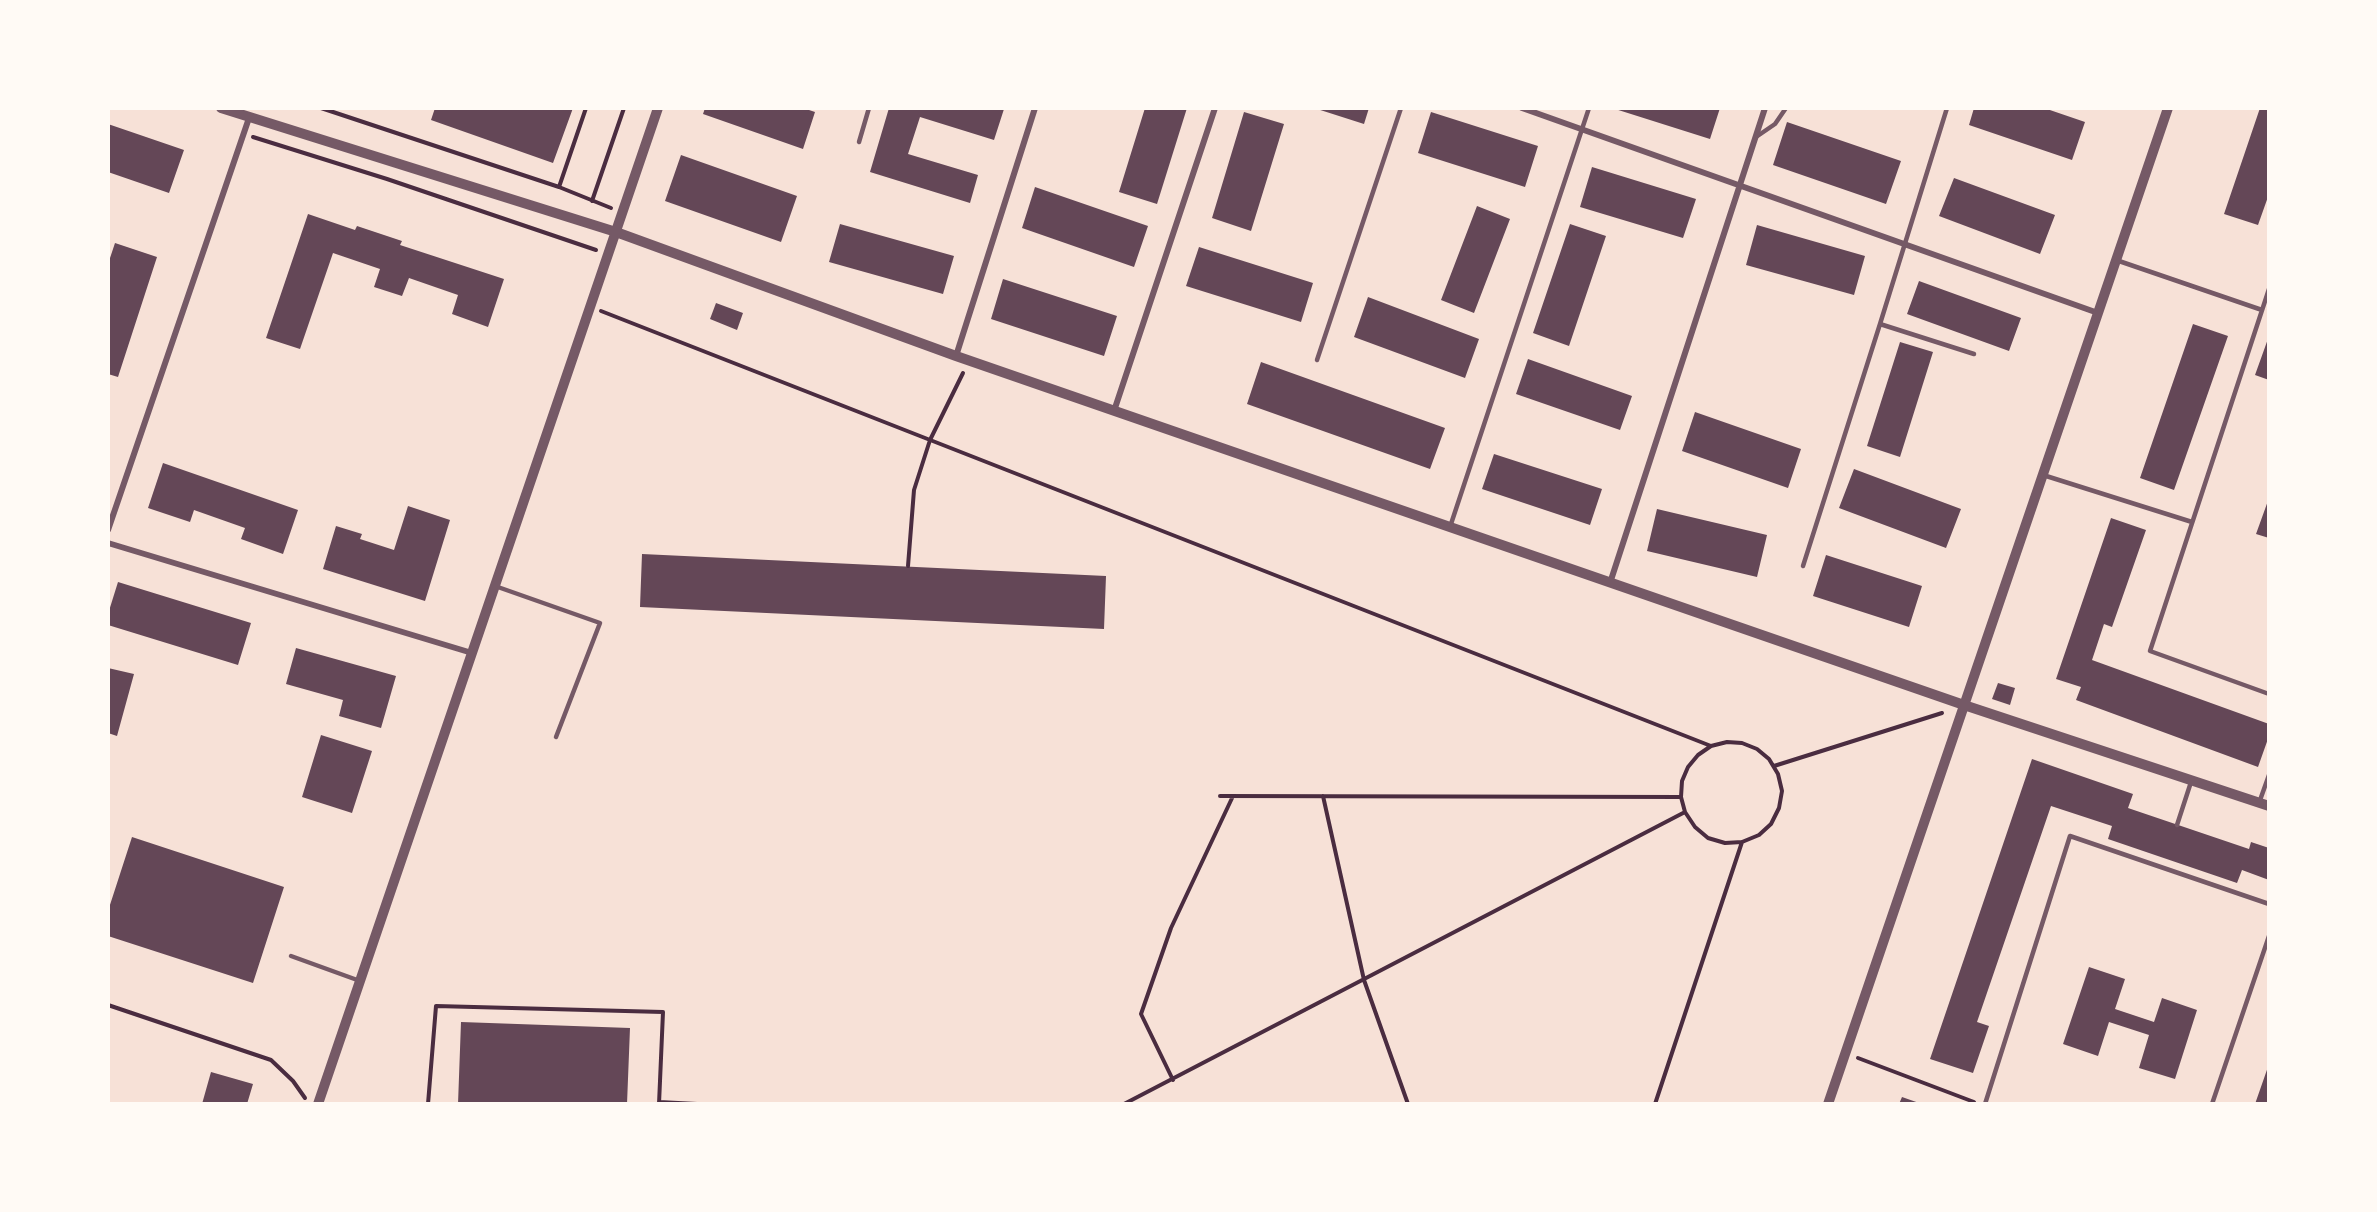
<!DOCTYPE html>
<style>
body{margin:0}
#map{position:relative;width:2377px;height:1212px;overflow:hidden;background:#f7e1d7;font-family:"Noto Sans",sans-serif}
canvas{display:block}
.frame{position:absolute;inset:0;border:110px solid #fffaf5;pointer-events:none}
</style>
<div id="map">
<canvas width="2377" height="1212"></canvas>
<div class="frame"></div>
</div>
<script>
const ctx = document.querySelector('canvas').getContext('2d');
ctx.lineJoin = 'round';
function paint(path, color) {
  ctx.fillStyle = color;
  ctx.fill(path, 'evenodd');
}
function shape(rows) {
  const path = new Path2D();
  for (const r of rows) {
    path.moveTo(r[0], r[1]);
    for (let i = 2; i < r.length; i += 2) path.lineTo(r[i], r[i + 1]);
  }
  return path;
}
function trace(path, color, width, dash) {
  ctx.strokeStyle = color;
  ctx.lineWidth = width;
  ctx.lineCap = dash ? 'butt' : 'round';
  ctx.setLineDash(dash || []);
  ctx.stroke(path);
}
const building = shape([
 [435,108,573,108,553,163,431,120],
 [705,108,803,108,815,112,803,149,703,114],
 [889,108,1004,109,994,140,920,117,908,154,978,175,970,203,870,172],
 [1145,108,1187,108,1157,204,1119,192],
 [1314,108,1369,108,1364,124],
 [1612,108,1720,108,1710,139],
 [1974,108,2044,108,2085,122,2072,160,1969,125],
 [2260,108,2269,108,2269,194,2258,225,2224,214],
 [1244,112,1284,124,1251,231,1212,218],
 [1431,112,1538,146,1525,187,1418,153],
 [1787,122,1901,161,1886,204,1773,165],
 [108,124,184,150,169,193,108,172],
 [681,155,797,196,781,242,665,201],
 [1592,167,1696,199,1683,238,1580,207],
 [1954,178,2055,215,2040,254,1939,216],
 [1035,187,1148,226,1134,267,1022,228],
 [1477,206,1510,219,1474,313,1441,300],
 [308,214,355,230,357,226,402,241,400,245,504,279,488,327,452,314,458,295,409,278,402,296,374,287,380,269,333,253,300,349,266,338],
 [840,224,954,256,943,294,829,262],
 [1570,224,1606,236,1569,346,1533,333],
 [1757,225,1865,256,1854,295,1746,265],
 [115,243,157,257,118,377,108,374,108,264],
 [1199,247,1313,283,1301,322,1186,286],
 [1003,279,1117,316,1104,356,991,319],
 [1919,281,2021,318,2009,351,1907,314],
 [1368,297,1479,339,1465,378,1354,337],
 [716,303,743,313,737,330,710,319],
 [2193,324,2228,336,2174,490,2140,478],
 [2269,336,2269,380,2255,375],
 [1900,342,1933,352,1900,457,1867,446],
 [1528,359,1632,396,1620,430,1516,394],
 [1261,362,1445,428,1430,469,1247,404],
 [1695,412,1801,449,1788,488,1682,451],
 [1494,454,1602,489,1590,525,1482,489],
 [163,463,298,510,283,554,241,539,245,528,194,510,190,522,148,508],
 [1854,469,1961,509,1946,548,1839,508],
 [2269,498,2269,538,2256,534],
 [408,506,450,520,425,601,323,569,336,526,362,534,360,539,394,550],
 [1657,509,1767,535,1757,577,1647,551],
 [2111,518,2146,530,2112,627,2104,624,2092,660,2269,724,2269,736,2258,767,2076,700,2081,687,2056,679],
 [642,554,1106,576,1104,629,640,607],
 [1826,555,1922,586,1909,627,1813,596],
 [118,582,251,623,238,665,108,625,108,614],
 [296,648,396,676,381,728,339,716,343,700,286,684],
 [108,668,134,674,117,736,108,733],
 [1998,683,2015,688,2010,705,1992,699],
 [321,735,372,751,352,813,302,797],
 [2032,759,2133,794,2128,808,2249,849,2251,842,2269,848,2269,880,2242,870,2237,883,2108,839,2112,826,2051,806,1977,1022,1989,1026,1973,1073,1930,1059],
 [132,837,284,887,253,983,108,936,108,911],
 [2089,967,2125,979,2115,1009,2154,1022,2162,998,2197,1010,2175,1079,2139,1068,2149,1035,2109,1022,2098,1056,2063,1044],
 [461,1022,630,1028,627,1104,458,1104],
 [2269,1064,2269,1104,2255,1104],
 [211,1072,253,1084,247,1104,202,1104],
 [1902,1097,1922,1104,1899,1104]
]);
const path = shape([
 [321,108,559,187,586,108],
 [253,137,387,179,596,250],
 [559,187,611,208],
 [592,201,624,108],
 [601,311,1711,746,1727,742,1742,743,1757,749,1769,759,1778,774,1782,791,1779,808,1771,824,1759,835,1742,842,1725,843,1708,838,1695,827,1685,812,1681,797,1682,781,1688,767,1698,755,1711,746],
 [908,566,914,490,930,440,963,373],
 [1774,766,1942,713],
 [1220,796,1681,797],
 [1323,796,1364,980,1408,1104],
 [108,1005,271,1060,293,1081,305,1098],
 [1858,1058,1974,1102],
 [1173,1080,1141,1014,1171,928,1233,796],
 [659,1102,697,1104],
 [428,1104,436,1006,663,1012,659,1104],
 [1124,1104,1685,812],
 [1655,1104,1742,842]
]);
const service = shape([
 [1947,108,1880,324,1974,354],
 [1756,137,1775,124,1786,108],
 [859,142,869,108],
 [2116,260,2262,310],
 [2269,289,2150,651,2269,694],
 [1317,360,1401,108],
 [2043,475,2192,522],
 [1450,527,1589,108],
 [1803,566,1880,324],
 [495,586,600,623,556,737],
 [2259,803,2269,775],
 [2177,825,2191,782],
 [291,956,360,981],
 [1985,1104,2070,836,2269,904],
 [2212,1104,2269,936]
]);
const minor = shape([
 [1522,108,2098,313],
 [956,356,1035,108],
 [1114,411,1215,108],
 [108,530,249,118],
 [108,543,472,653],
 [1610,583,1765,108]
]);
const tertiary = shape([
 [221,108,616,232,956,356,1964,705,2269,806],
 [318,1104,658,108],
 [1828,1104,2168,108]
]);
paint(building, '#644757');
trace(path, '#4a2c40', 4);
trace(service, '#755966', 4.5);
trace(minor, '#755966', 6);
trace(tertiary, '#755966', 10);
</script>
